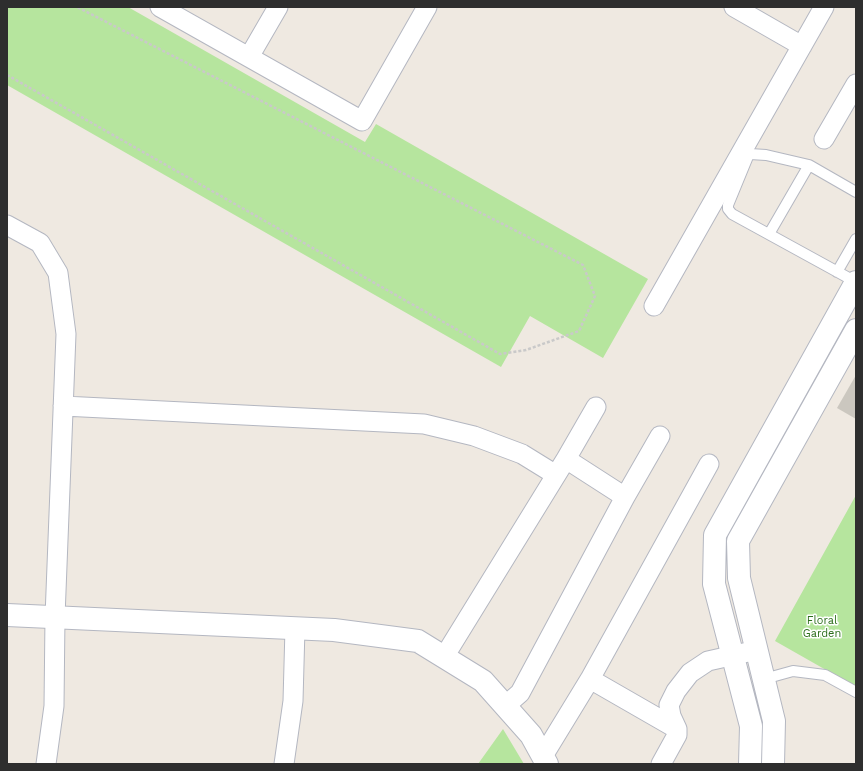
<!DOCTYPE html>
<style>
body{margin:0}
#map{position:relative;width:863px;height:771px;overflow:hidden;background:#efe9e1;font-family:"Work Sans",sans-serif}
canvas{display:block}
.frame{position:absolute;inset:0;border:8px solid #2e2e2e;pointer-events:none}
</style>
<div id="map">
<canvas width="863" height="771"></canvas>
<div class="frame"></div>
</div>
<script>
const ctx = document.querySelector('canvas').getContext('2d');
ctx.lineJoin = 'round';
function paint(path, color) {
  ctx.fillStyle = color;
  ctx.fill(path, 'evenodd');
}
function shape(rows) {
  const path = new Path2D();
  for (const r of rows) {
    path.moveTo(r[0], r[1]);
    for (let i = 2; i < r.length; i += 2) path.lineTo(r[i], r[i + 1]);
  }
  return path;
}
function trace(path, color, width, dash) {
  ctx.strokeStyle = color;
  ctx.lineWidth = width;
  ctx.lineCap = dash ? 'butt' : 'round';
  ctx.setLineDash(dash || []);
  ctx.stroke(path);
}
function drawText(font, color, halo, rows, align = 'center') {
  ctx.font = font + ' "Work Sans",sans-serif';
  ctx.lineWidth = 3;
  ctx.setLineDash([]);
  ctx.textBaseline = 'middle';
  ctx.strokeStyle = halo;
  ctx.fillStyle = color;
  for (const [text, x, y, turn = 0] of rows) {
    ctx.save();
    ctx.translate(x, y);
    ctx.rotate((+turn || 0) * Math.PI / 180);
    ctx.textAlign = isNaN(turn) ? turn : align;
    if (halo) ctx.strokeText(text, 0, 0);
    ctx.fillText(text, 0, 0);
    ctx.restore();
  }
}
const green = shape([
 [7,7,128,7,365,142,376,124,648,279,603,358,530,316,501,367,7,85],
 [856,495,856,687,775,641],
 [503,729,524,764,478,764]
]);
const building = shape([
 [856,375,856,419,837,408]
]);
const path = shape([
 [7,75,500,354,526,350,579,331,595,296,583,265,77,7]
]);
const lane = shape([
 [749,154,728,205,728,209,732,214,856,282],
 [750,154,766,155,809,165,856,192],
 [769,234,809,165],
 [837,272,856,239],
 [764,679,793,671,825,675,856,692]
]);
const street = shape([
 [160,7,362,121,427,7],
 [734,7,802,46],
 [249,57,278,7],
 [824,139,856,84],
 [7,225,40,243,58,273,66,334,55,617,54,706,46,764],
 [654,306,824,7],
 [63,406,424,424,474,436,522,454,556,475],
 [566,459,625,497],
 [444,657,566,459,596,407],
 [590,679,709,464],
 [505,706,520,693,625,497,660,436],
 [543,756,590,679,677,729],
 [284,764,293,701,295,628],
 [661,764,677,735,677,729,671,716,669,705,676,691,690,673,708,661,757,650]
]);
const secondary = shape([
 [7,615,334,630,418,641,483,681,531,735,547,764],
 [750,764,751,726,714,584,715,535,856,282],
 [773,764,774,721,739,578,738,541,856,330]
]);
const parkNames = [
 ["Floral",822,621],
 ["Garden",822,634]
];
paint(green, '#b6e59e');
paint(building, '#cbc7bf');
trace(lane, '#b4b7c1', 12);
trace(street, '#b4b7c1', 21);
trace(secondary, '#b4b7c1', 24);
trace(path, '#c9c9c9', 2.5, [3, 2]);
trace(lane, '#fff', 10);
trace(street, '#fff', 19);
trace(secondary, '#fff', 22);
drawText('11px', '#2c6e1b', '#fff', parkNames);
</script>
